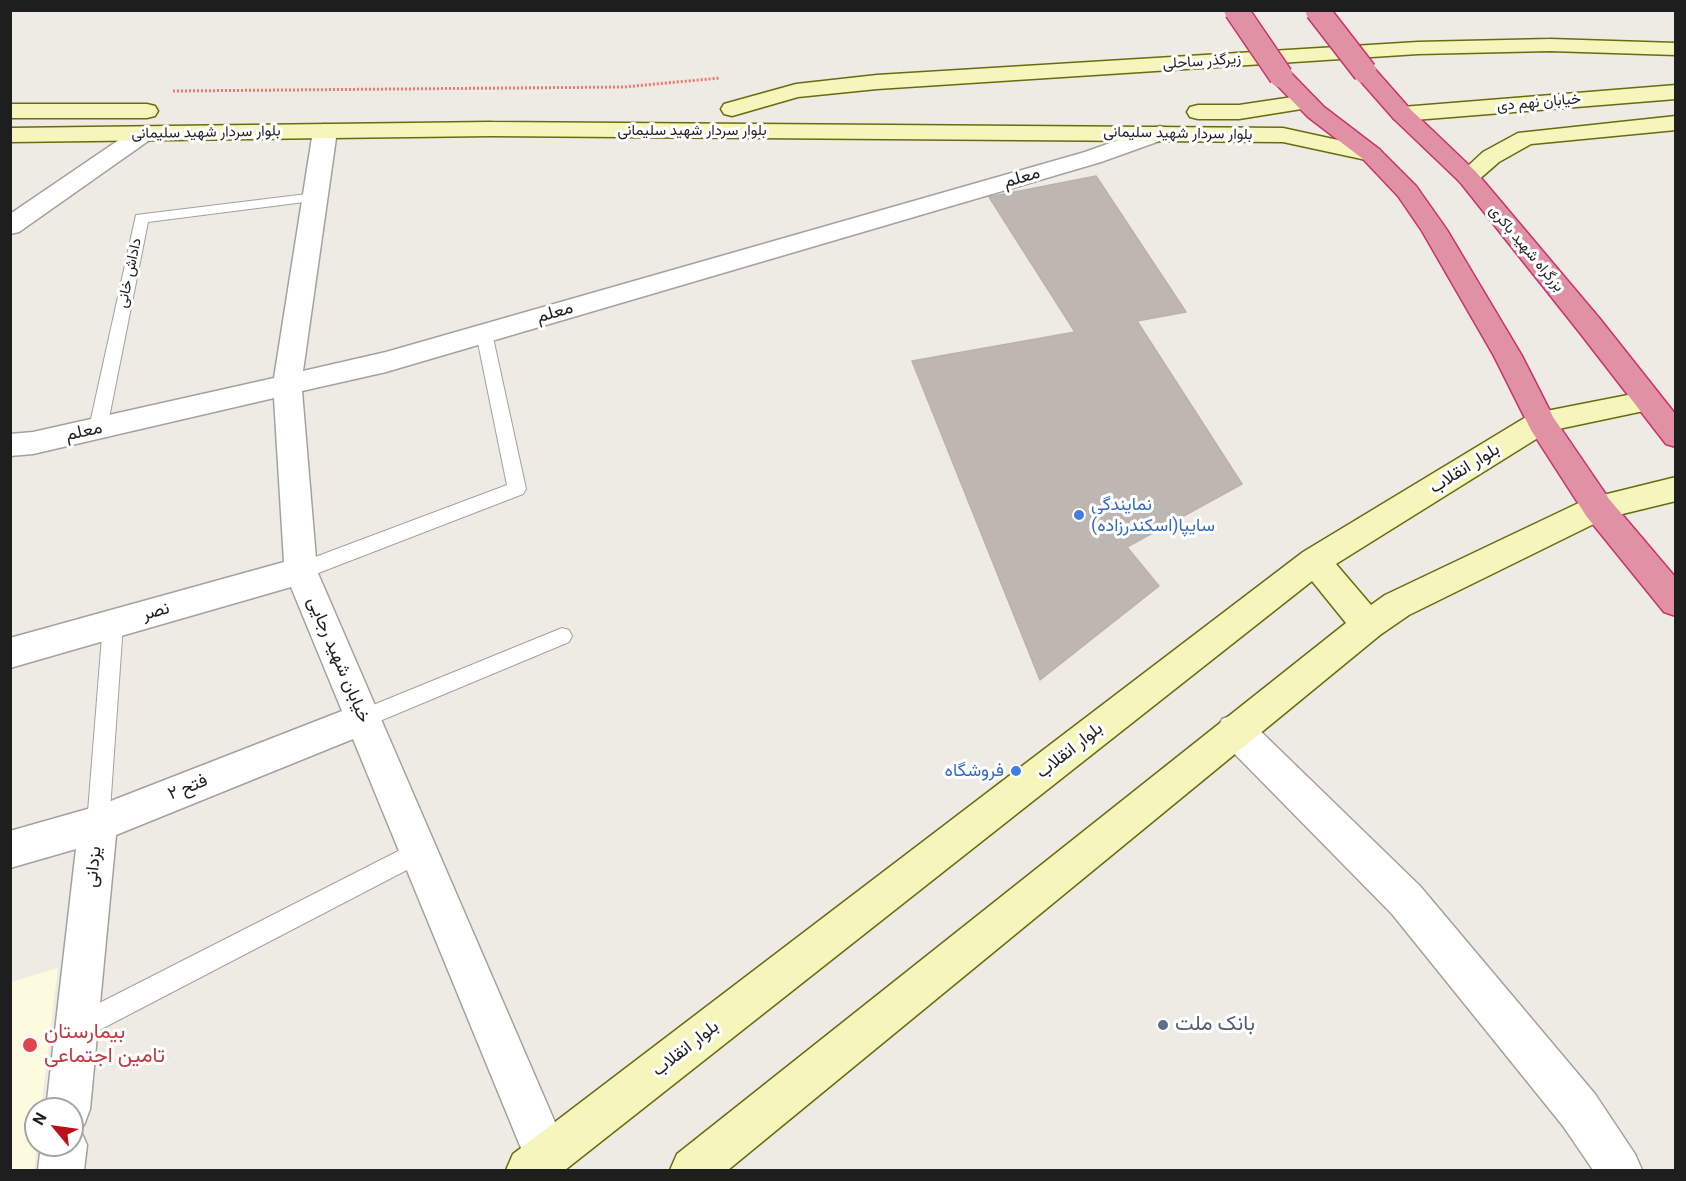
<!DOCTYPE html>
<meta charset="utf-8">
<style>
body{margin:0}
#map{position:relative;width:1686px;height:1181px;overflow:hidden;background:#eeeae4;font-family:Roboto,sans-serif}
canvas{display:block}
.frame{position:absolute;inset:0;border:12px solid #1e1e1e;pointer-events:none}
.north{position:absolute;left:24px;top:1097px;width:60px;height:60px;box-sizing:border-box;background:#fff;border:2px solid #a5a5a5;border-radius:50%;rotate:299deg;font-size:16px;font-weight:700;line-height:24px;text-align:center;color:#1e1e1e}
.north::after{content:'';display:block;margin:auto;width:21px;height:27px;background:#bc0f18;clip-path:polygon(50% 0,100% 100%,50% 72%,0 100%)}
</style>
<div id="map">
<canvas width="1686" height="1181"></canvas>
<div class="frame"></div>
<div class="north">N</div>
</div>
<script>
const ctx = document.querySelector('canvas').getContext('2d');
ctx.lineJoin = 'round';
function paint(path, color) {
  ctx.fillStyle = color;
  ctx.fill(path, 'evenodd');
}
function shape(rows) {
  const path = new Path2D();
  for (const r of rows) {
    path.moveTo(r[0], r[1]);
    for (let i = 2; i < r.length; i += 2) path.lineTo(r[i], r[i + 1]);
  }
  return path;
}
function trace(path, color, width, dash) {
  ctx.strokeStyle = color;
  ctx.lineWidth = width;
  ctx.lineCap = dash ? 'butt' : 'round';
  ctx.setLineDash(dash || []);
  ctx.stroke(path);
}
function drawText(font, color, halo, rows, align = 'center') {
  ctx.font = font + ' Roboto,Vazirmatn,sans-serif';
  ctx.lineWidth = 6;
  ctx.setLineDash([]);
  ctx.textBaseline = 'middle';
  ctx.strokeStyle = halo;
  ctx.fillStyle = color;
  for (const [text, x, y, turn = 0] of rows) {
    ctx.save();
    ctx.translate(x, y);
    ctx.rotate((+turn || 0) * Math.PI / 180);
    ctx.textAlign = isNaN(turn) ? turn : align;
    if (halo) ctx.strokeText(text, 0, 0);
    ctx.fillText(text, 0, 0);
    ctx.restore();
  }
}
const education = shape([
 [58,968,41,1109,36,1109,37,1145,34,1170,11,1170,11,982]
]);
const building = shape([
 [1096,176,1186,312,1137,321,1242,484,1127,547,1159,586,1040,680,912,361,1075,332,989,197,1096,176]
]);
const path = shape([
 [173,91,624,87,720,78]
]);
const lane = shape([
 [315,193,320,194,322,197,320,200,148,222,107,428,104,433,98,434,92,433,89,428,136,215,315,193],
 [484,327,490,329,492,333,526,489,523,494,308,577,301,579,294,577,291,571,294,565,507,485,476,333,478,329,484,327],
 [113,616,120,618,123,624,109,824,106,832,98,835,90,832,87,824,103,624,106,618,113,616],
 [562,628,569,630,572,636,569,642,363,728,356,726,352,719,356,712,562,628],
 [418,841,426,844,429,852,426,860,86,1037,77,1041,68,1037,64,1028,68,1019,418,841]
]);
const street = shape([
 [325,124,333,126,337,131,303,371,386,352,1085,152,1152,128,1160,126,1168,128,1172,133,1168,138,1101,162,386,372,302,391,317,571,570,1157,564,1170,530,1170,353,739,116,835,90,1109,84,1125,76,1128,80,1129,87,1145,84,1170,38,1170,41,1145,72,1145,72,1109,46,1109,76,849,10,868,10,831,98,806,342,711,291,587,10,668,10,638,284,562,274,398,33,454,10,456,10,434,33,432,274,378,313,131,317,126,325,124],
 [143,127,151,129,155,134,151,139,19,232,10,234,10,214,135,129,143,127],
 [1235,714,1248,719,1420,886,1595,1094,1635,1154,1642,1170,1593,1170,1563,1126,1392,914,1222,741,1217,730,1222,719,1235,714]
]);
const secondary = shape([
 [1550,39,1676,43,1676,55,1550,51,1418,54,877,89,798,97,732,116,724,114,721,109,724,104,796,84,877,75,1418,42,1550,39],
 [1676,85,1676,99,1402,121,1394,119,1391,114,1394,109,1402,107,1676,85],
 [1306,95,1314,97,1317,102,1314,107,1239,119,1198,119,1190,117,1187,112,1190,107,1198,105,1239,105,1306,95],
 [10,104,147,104,155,106,158,111,155,116,147,118,10,118,10,104],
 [1676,116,1676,130,1531,144,1499,162,1476,182,1468,184,1460,182,1456,177,1483,152,1518,133,1676,116],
 [491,122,1283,128,1379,149,1383,154,1379,159,1371,161,1283,142,491,136,10,142,10,128,491,122],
 [1648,391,1658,394,1662,401,1658,408,1549,431,1336,564,1371,605,1385,595,1587,499,1676,477,1676,501,1606,518,1409,615,1380,635,728,1170,670,1170,677,1154,1346,623,1312,581,565,1170,506,1170,513,1154,1303,552,1531,414,1648,391]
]);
const highway = shape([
 [1365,65,1373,67,1410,109,1476,172,1600,319,1676,415,1676,447,1666,444,1580,333,1460,182,1394,119,1357,77,1354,72,1357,67,1365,65],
 [1281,69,1289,71,1324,107,1379,149,1416,186,1447,230,1522,356,1553,417,1609,499,1676,578,1676,616,1664,612,1587,517,1531,430,1494,356,1422,231,1398,196,1363,159,1308,117,1273,81,1270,76,1273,71,1281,69]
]);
const highwayBridge = shape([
 [1236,10,1281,76],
 [1317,10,1365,72]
]);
const markers = [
 [1079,515,6,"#3f7fe0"],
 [1016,771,6,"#3f7fe0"],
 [1163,1025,6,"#5c6f8a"],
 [30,1045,8,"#e0444e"]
];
const farStreetnames = [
 ["زیرگذر ساحلی",1202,62,-4],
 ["خیابان نهم دی",1539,103,-5],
 ["بلوار سردار شهید سلیمانی",692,131],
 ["بلوار سردار شهید سلیمانی",206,133,-1],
 ["بلوار سردار شهید سلیمانی",1178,134,1],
 ["بزرگراه شهید باکری",1526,249,50],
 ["داداش خانی",130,273,-78]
];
const streetNames = [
 ["معلم",1022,178,-16],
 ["معلم",555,313,-16],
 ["معلم",84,432,-13],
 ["بلوار انقلاب",1465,469,-32],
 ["نصر",156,612,-16],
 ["خیابان شهید رجایی",338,660,67],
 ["بلوار انقلاب",1070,751,-38],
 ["فتح ۲",188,788,-22],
 ["یزدانی",94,867,-84],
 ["بلوار انقلاب",686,1049,-38]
];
const shopNames = [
 ["نمایندگی",1091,505],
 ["سایپا(اسکندرزاده)",1091,526],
 ["فروشگاه",1004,771,"right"]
];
const nearServicenames = [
 ["بانک ملت",1175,1025]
];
const nearHealthnames = [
 ["بیمارستان",44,1033],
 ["تامین اجتماعی",44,1057]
];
paint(education, '#fcfbdf');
paint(building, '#beb6b1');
trace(building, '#beb1a8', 1.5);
trace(lane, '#a2a2a2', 2);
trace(street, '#a2a2a2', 3);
trace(secondary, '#676c0d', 3);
trace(highway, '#cc316e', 3);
trace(path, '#ef7a74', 3, [2, 2]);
paint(lane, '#fff');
paint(street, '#fff');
paint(secondary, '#f5f5bc');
paint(highway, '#e091a4');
trace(highwayBridge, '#cc316e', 26, []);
trace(highwayBridge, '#e091a4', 23);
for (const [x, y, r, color] of markers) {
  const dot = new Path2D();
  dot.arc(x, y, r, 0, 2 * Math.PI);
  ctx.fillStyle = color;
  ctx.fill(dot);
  trace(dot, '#fff', 2);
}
drawText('15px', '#1e1e1e', '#fff', farStreetnames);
drawText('18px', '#1e1e1e', '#fff', streetNames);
drawText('18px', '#366cbe', '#fff', shopNames, 'left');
drawText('21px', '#4e5e75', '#fff', nearServicenames, 'left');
drawText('21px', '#be3a42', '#fff', nearHealthnames, 'left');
</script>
